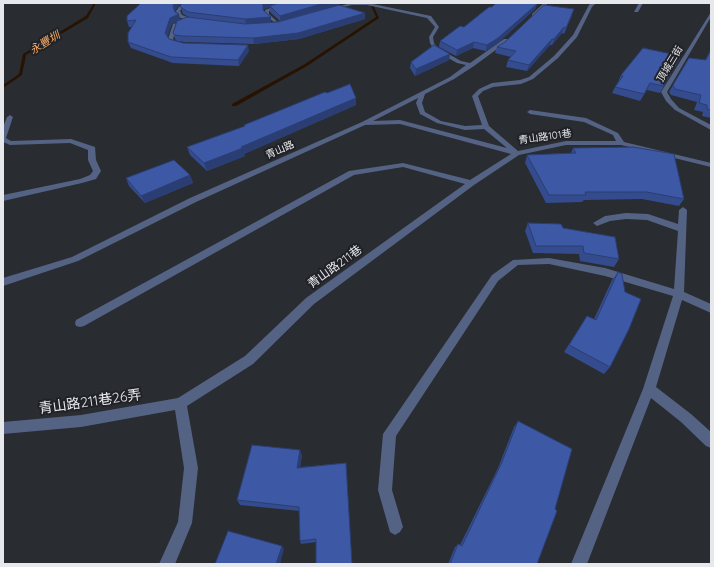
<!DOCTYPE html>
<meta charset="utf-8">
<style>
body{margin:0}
#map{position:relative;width:714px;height:567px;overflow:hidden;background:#292c31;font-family:Quicksand,sans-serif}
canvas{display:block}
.frame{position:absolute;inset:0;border:4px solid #e6e8ec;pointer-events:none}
</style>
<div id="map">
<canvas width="714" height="567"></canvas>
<div class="frame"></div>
</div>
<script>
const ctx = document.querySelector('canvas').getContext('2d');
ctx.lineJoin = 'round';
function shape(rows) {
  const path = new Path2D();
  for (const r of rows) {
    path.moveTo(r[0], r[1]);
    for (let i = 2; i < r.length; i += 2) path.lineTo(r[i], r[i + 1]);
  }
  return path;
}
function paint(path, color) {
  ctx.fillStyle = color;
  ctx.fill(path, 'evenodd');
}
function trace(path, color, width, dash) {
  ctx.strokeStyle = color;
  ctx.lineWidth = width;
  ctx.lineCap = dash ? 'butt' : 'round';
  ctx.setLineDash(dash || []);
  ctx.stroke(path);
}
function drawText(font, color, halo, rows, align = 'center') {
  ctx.font = font + ' Quicksand,"Noto Sans TC",sans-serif';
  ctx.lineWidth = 4;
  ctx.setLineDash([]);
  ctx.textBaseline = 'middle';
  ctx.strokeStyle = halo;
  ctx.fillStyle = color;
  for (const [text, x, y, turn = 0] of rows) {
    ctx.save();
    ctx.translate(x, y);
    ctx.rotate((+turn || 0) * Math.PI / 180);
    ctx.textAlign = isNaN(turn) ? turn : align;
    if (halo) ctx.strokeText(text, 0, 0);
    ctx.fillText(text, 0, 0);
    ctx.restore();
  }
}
const stream = shape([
 [94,3,96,3,88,18,26,55,22,75,3,88,3,85,19,74,23,54,86,16,94,3],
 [370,3,372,3,379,18,307,66,236,106,232,106,232,104,305,64,376,17,370,3]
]);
const minor = shape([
 [182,3,186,3,180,11,182,15,198,21,196,22,189,20,189,22,177,26,173,39,176,42,182,44,183,45,180,47,172,44,168,39,173,24,187,20,178,17,176,11,182,3],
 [284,3,290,3,269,11,269,14,281,25,279,26,265,15,265,10,284,3],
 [351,3,368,3,431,16,439,27,433,37,434,43,438,48,461,61,470,63,504,39,508,39,508,41,474,66,454,79,425,94,422,103,425,112,441,121,465,126,482,125,472,96,479,89,492,83,520,80,529,77,554,56,573,35,589,5,591,3,596,3,592,7,577,37,558,58,533,79,521,84,493,87,483,91,478,96,489,126,518,151,566,141,616,141,613,135,584,122,530,114,527,112,530,110,586,118,618,133,624,142,711,163,711,167,621,145,566,145,519,155,474,185,314,304,253,364,187,406,198,468,192,523,175,564,159,564,178,522,184,468,175,410,81,427,3,434,3,422,81,415,178,398,245,356,306,298,465,184,403,167,354,175,84,326,80,327,76,326,75,323,76,320,349,171,403,163,470,180,511,154,400,124,365,125,196,202,78,261,3,286,3,278,72,257,190,198,362,122,450,77,466,65,457,63,434,50,430,43,429,37,435,27,427,18,367,5,352,5,331,10,329,9,351,3],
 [418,98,416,103,420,114,437,123,465,130,484,129,507,148,400,120,373,121,418,98],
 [544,3,548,3,536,16,532,16,532,14,544,3],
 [639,3,643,3,638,12,634,12,639,3],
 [711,12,711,17,667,92,671,99,679,108,711,125,711,130,675,110,666,101,661,92,711,12],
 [10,115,13,117,6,138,11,141,71,139,95,147,96,160,101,171,96,179,82,183,3,201,3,195,80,179,90,175,93,171,88,160,88,150,70,143,10,145,3,142,3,127,7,117,10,115],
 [683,207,687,210,684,292,711,304,711,313,682,300,656,387,691,414,711,432,711,448,706,446,681,422,651,398,587,564,571,564,643,389,673,296,605,276,549,264,518,265,498,281,396,436,392,490,403,527,400,532,395,535,390,532,378,490,383,434,492,275,513,260,549,258,605,268,674,289,678,231,647,220,626,219,610,221,597,226,593,223,605,216,626,213,648,214,678,224,679,210,683,207]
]);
const wall = shape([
 [182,3,343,3,300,16,365,13,365,19,299,39,254,44,185,42,177,41,175,39,173,33,177,21,172,24,167,36,169,39,183,43,249,51,239,66,173,63,131,48,128,42,133,27,129,27,127,21,175,11,179,14,180,20,189,17,183,14,182,11,180,6],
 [270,7,270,12,280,21,271,22,271,17,264,11,264,9],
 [537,4,535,9,497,44,486,51,473,48,456,56,439,47,440,41,464,27,492,7],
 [572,15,564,34,562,33,552,45,550,45,527,71,506,67,508,60,511,57,495,53,497,47],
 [711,49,711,118,702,116,703,112,694,110,697,102,671,95,669,92,689,58,705,60],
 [450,54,449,60,415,76,410,68,411,62],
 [677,63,660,93,647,90,640,101,612,93,615,87,618,82,621,75],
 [327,93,356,98,356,105,244,154,245,156,207,171,190,155,187,147,244,127,244,125],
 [573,148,684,199,679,206,642,199,584,200,582,202,546,203,525,163,527,155,571,153],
 [190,175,193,183,145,203,129,186,126,178],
 [528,223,563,228,619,259,614,267,580,261,579,254,533,253,525,231],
 [618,272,610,367,604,374,564,352,587,316,594,319,612,280],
 [518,421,537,564,448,564,455,547,458,544,460,545,498,468,514,427],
 [302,455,300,467,346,463,316,542,301,544,300,541,300,511,240,505,237,500]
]);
const shadedWall = shape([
 [175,3,181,3,175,11,173,6],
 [265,3,280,3,264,9,264,16,263,4],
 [324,3,343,3,280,21,280,16],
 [537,4,535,9,497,44,486,51,487,45],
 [574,9,572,15,564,34,566,28],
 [365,13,365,19,299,39,254,44,253,38],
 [179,14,180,20,172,24,167,39,165,33,170,18],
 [271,17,271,23,246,24,245,19],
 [564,27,562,33,552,45,554,39],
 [552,39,550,45,527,71,529,65],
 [474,42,473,48,456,56,457,50],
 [248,45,249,51,239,66,238,60],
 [450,54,449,60,415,76,416,69],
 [356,98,356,105,244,154,245,156,207,171,204,163,241,147],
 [190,175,193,183,145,203,141,196],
 [300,450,302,455,299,473,297,468],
 [282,546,284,549,280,564,276,564]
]);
const building = shape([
 [141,3,175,3,173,6,175,12,179,14,170,18,165,33,169,39,183,43,248,45,238,60,171,57,128,42,128,33,136,20,127,21,127,16,141,3],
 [182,3,265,3,263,4,263,10,271,17,245,19,188,12,182,8,180,6,182,3],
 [279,3,324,3,280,16,270,6,279,3],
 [496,3,533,3,537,4,498,38,487,45,474,42,457,50,440,41,460,26,464,27,489,7,492,7,496,3],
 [339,5,365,13,298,33,253,38,183,36,175,35,173,33,177,21,187,17,245,24,278,22,339,5],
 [544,5,574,9,566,28,564,27,554,39,552,39,529,65,508,60,516,51,497,47,505,42,544,5],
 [434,45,450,54,416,69,411,62,434,45],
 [643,48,681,56,663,86,650,83,644,94,615,87,623,76,621,75,643,48],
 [711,50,711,110,707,109,707,105,699,103,701,95,675,89,673,85,689,58,706,60,711,50],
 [350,84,356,98,241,147,243,148,204,163,187,147,245,126,244,125,325,92,327,93,350,84],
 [633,147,674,154,684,199,647,192,585,192,586,195,549,195,527,155,576,153,573,148,633,147],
 [174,160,190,175,141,196,126,178,174,160],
 [528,223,561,224,563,228,615,237,619,259,584,253,583,246,536,246,528,223],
 [618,272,622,274,625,292,641,299,629,329,610,367,569,345,587,316,596,320,618,272],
 [518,421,572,449,555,509,557,511,537,564,450,564,458,544,462,546,502,462,518,421],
 [252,445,300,450,297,468,346,463,352,564,316,564,316,539,300,541,299,507,237,500,252,445],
 [228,531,282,546,276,564,215,564,228,531]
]);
const farStreetnames = [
 ["頂城三街",670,64,-59],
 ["青山路101巷",545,137,-8],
 ["青山路",280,150,-24]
];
const farWaternames = [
 ["永豐圳",45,43,-32]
];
const streetNames = [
 ["青山路211巷",335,267,-36]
];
const nearStreetnames = [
 ["青山路211巷26弄",90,402,-8]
];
paint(stream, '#281200');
paint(minor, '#546284');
paint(wall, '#344c8d');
paint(shadedWall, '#2b3e73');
paint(building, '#3d58a4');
trace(building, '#2b3e73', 1);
drawText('10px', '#e6e8ec', '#202227', farStreetnames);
drawText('italic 11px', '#fbaf68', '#202227', farWaternames);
drawText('12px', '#e6e8ec', '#202227', streetNames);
drawText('14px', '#e6e8ec', '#202227', nearStreetnames);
</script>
